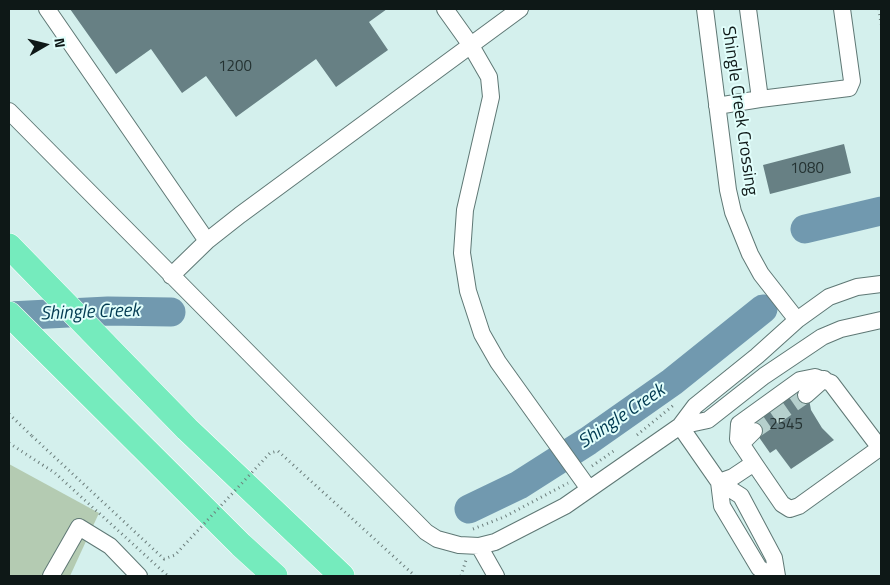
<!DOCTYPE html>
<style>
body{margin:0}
#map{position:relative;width:890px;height:585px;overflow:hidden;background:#d4f0ed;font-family:"Titillium Web",sans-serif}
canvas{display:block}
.frame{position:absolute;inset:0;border:10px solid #0e1817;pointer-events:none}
.north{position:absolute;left:20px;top:20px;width:50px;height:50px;-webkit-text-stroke:4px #e1fefb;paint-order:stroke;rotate:82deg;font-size:14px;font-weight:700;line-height:20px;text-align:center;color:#0e1817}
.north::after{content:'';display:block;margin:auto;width:18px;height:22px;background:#0e1817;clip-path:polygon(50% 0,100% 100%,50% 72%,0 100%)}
</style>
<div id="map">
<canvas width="890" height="585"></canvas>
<div class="frame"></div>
<div class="north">N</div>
</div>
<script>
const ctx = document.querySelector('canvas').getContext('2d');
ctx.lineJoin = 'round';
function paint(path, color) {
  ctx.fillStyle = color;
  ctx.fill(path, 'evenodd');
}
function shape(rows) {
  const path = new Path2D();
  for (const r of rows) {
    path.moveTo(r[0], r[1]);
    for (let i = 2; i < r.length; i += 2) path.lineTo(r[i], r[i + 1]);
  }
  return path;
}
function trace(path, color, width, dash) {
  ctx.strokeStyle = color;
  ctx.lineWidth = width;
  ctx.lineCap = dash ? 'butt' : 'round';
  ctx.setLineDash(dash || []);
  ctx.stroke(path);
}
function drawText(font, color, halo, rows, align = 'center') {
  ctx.font = font + ' "Titillium Web",sans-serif';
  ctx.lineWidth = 4;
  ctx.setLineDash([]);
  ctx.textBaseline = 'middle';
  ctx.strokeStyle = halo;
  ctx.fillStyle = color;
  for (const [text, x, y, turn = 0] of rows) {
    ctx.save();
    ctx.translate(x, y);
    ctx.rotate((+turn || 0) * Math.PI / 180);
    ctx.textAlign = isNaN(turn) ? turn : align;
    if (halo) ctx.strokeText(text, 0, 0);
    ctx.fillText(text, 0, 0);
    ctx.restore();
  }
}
const green = shape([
 [9,464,99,513,70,576,9,576]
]);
const river = shape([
 [805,229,881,211],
 [9,316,108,311,171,312],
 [469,509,519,485,588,441,672,382,763,309]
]);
const building = shape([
 [70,9,387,9,369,22,388,50,336,87,316,59,236,117,206,76,182,93,151,49,116,74],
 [844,144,851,173,770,194,763,165],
 [806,383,811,410,822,428,834,440,791,469,776,449,770,453,749,423]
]);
const minorTunnel = shape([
 [754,431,806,395]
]);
const path = shape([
 [879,9,881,24],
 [9,414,32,436],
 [637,435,675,404],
 [9,443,55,473,168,576],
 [592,466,615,450],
 [473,529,504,517,568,483],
 [461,576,466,560]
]);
const minor = shape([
 [47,9,207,241],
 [445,9,470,44,489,77,491,97,465,210,462,253,468,291,482,334,498,362,589,489],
 [705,9,728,190,733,212,750,254,761,274,797,320],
 [748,9,760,99,849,88,852,81,842,9],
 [717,106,760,99],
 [9,111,426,532,437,539,459,545,479,546,495,542,565,506,680,426,695,406,757,356,797,320,829,297,857,287,881,284],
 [171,276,207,241,240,215,520,9],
 [806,395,824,379],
 [680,426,719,482,733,477,754,463,782,504,790,509,799,506,881,447],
 [680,426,708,420,764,376,822,337,841,329,881,320],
 [741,444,754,431],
 [754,463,738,439,739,424,800,380,815,377,831,383,880,448],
 [719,482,741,496,774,558,777,576],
 [719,482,722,506,759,568,772,576],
 [479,546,496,576],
 [51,576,79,527,110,546,139,576]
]);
const highway = shape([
 [9,246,187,429,342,576],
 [9,314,241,545,275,576]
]);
const pathBridge = shape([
 [32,436,164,559,175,555,270,453,278,451,415,576]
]);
const numberNames = [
 ["1200",235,67],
 ["1080",807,169],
 ["2545",786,425]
];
const streetNames = [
 ["Shingle Creek Crossing",739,111,82]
];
const waterNames = [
 ["Shingle Creek",90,313,-2],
 ["Shingle Creek",622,417,-34]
];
paint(green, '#b4cbb2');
trace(river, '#7199af', 29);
paint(building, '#678084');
trace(minorTunnel, '#b6d0cd', 16, [16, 8]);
trace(minor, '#5f7875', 18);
trace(highway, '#fff', 26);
trace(path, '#6b7d7b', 3, [1, 4]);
trace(minor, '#fff', 16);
trace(highway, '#75ebbd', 25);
trace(pathBridge, '#6b7d7b', 3, [1, 4]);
drawText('15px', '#243232', null, numberNames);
drawText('18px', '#0e1817', '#e1fefb', streetNames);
drawText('italic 19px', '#003a51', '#e1fefb', waterNames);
</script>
